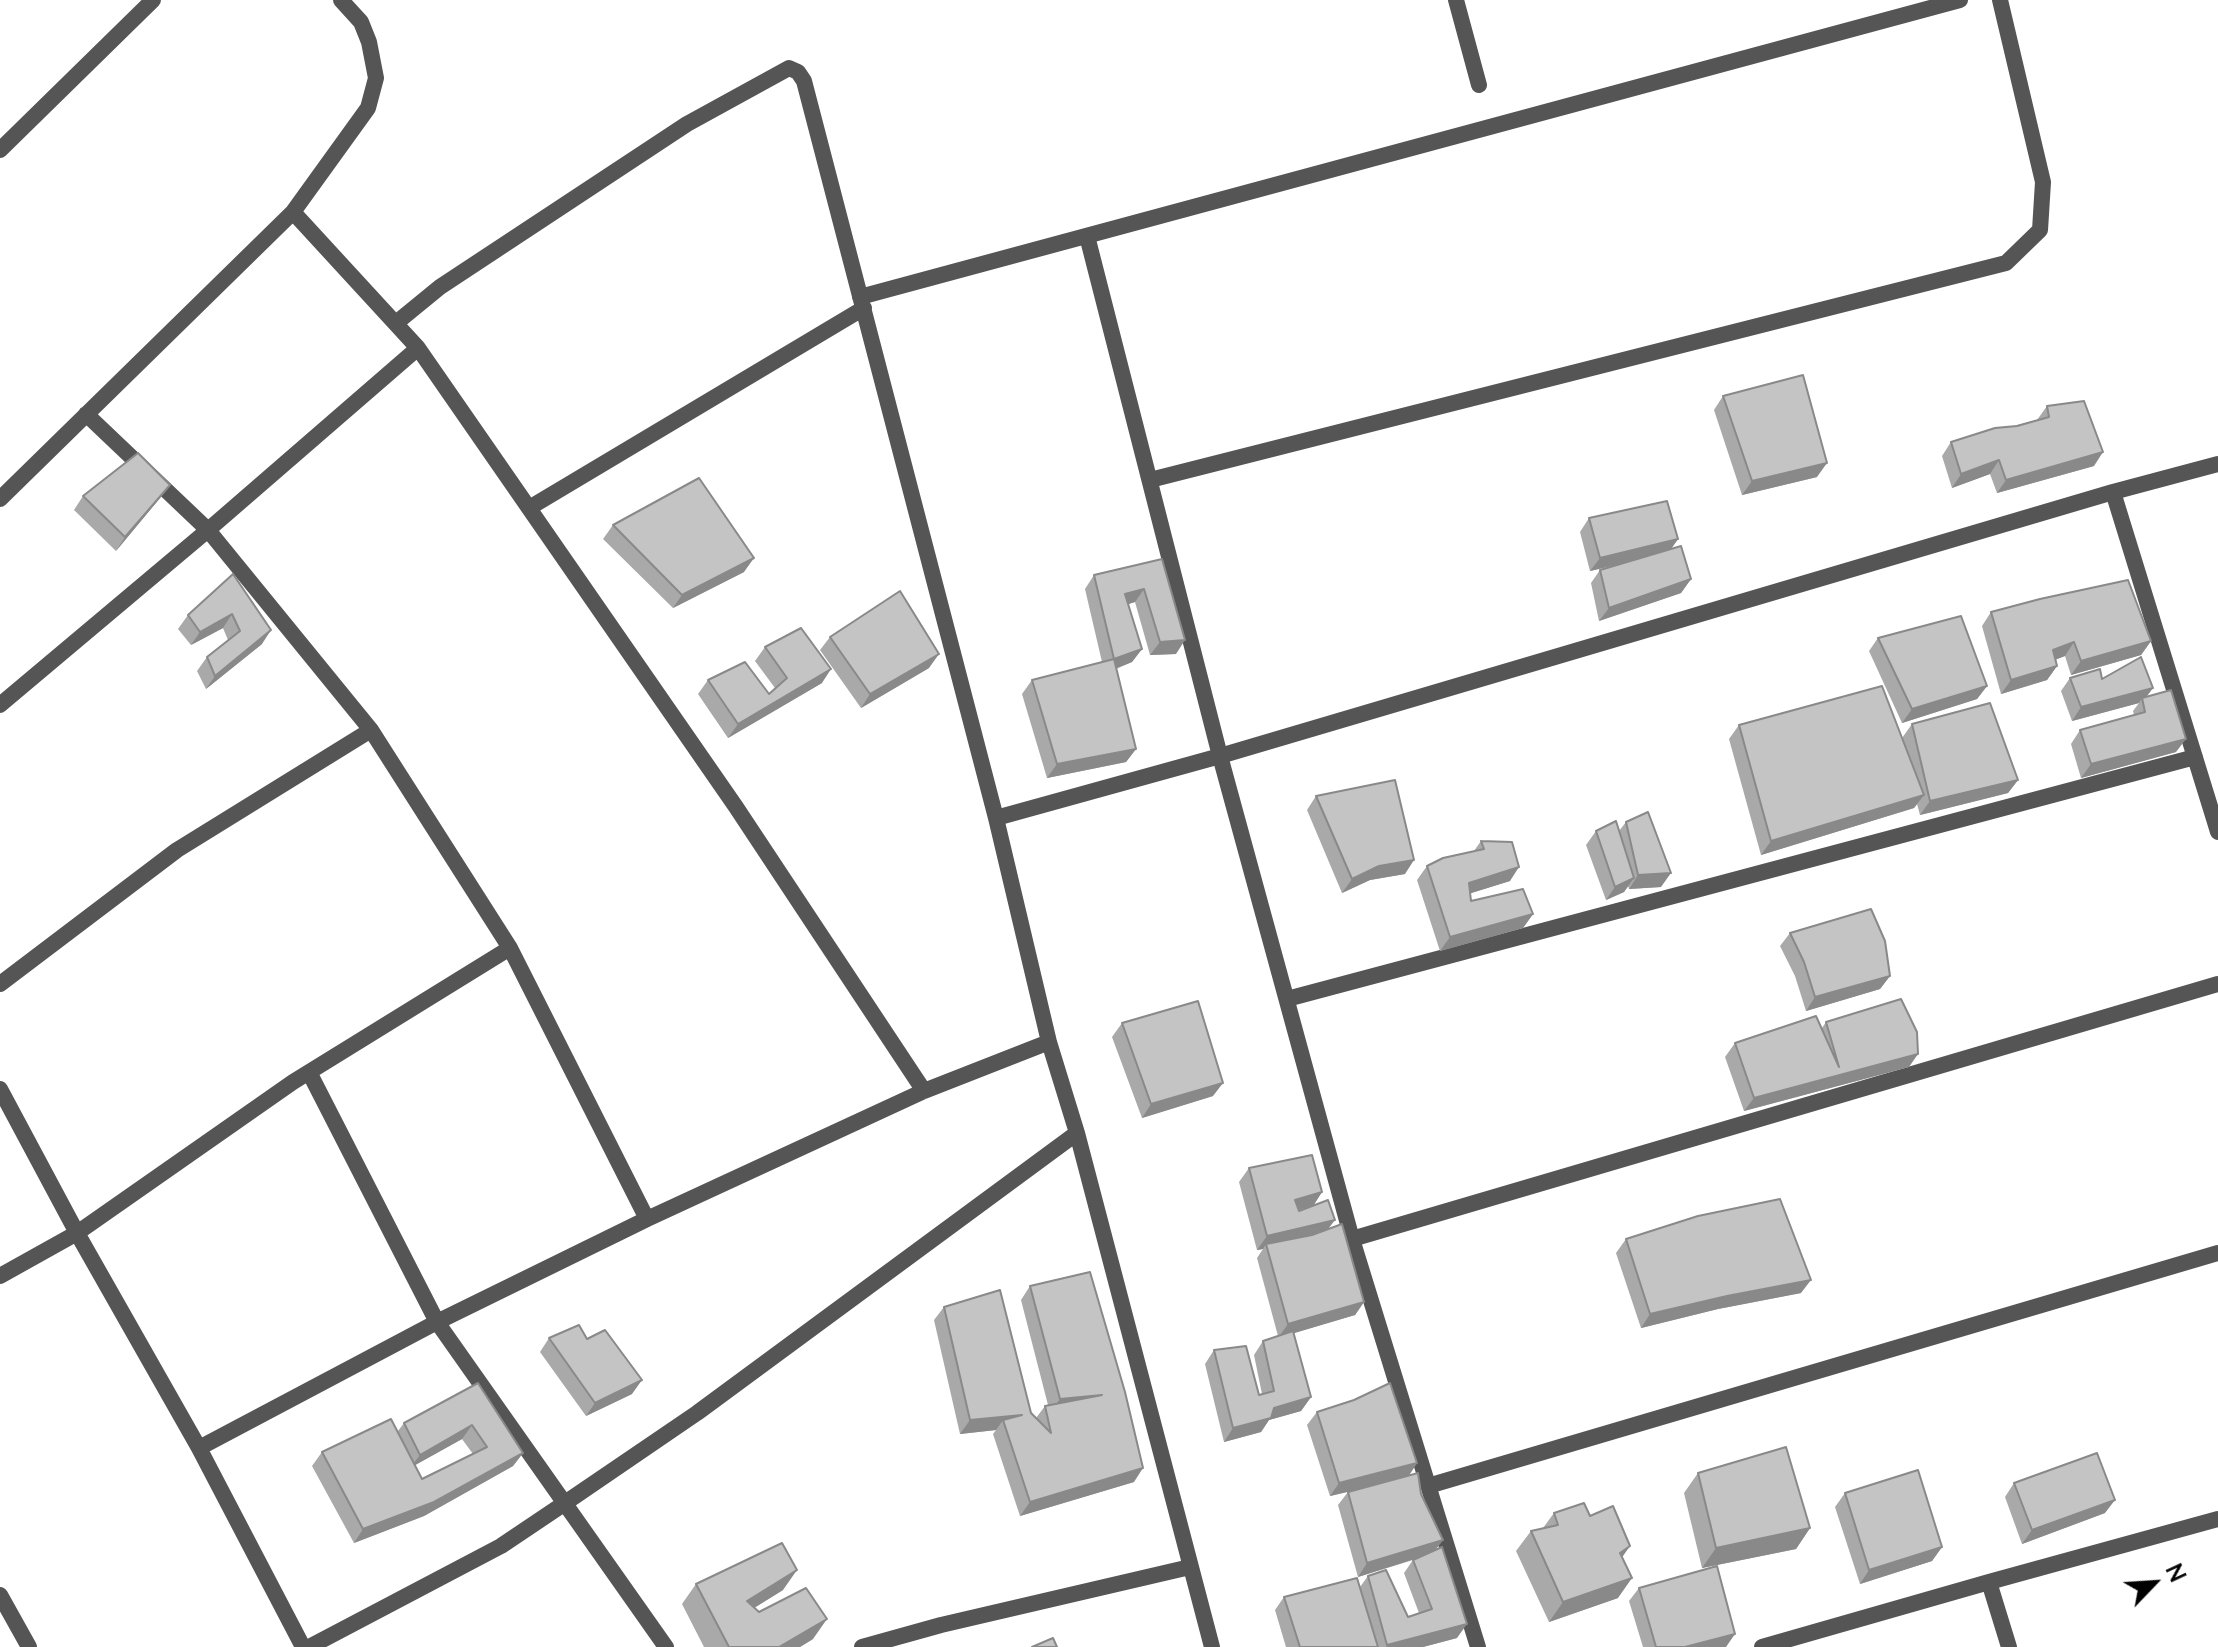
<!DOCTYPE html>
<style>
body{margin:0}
#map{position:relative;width:2218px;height:1647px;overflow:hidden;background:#fff;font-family:Lato,sans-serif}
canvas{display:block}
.north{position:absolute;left:2114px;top:1543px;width:80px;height:80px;-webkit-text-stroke:6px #fff;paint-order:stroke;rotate:65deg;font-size:22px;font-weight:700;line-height:32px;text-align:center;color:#000}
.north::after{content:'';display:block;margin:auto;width:28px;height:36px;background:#000;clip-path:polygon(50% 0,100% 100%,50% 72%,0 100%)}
</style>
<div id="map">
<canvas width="2218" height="1647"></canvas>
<div class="north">N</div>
</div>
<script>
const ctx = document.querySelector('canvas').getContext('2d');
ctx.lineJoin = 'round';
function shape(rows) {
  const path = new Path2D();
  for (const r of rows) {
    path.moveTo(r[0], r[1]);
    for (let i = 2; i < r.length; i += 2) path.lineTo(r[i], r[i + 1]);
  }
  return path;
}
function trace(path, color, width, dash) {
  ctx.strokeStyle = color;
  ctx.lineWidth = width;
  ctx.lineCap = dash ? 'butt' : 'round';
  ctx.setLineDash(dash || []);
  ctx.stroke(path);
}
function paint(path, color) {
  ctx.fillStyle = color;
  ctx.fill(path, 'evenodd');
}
const lane = shape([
 [1456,0,1479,85]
]);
const street = shape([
 [0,150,153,0],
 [293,212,418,348,736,807,924,1091],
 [1087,236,1220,756,1352,1239,1478,1647],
 [860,297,1960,0],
 [396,323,440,287,687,124,789,68,798,72,804,81,996,818,1049,1042,1077,1133,1212,1647],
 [86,414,208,530,371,730,510,948,647,1219],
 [1150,480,2006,263,2040,230,2043,182,2000,0],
 [2113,492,2218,832],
 [0,499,293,212,368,108,376,78,369,42,361,22,341,0],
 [529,508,864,308],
 [0,705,208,530,418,348],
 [996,818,1220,756,2113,492,2218,464],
 [0,984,177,850,371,730],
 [1287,999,2195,757],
 [309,1072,437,1322,666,1647],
 [0,1089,77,1233,199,1448,303,1647],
 [1352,1239,2218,984],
 [0,1276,77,1233,293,1082,510,948],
 [199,1448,437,1322,647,1219,924,1091,1049,1042],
 [1428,1486,2218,1253],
 [1989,1582,2009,1647],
 [0,1595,29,1647],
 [309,1647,501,1546,565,1503,697,1413,1077,1133],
 [862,1647,941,1625,1190,1567],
 [1762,1647,1989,1582,2218,1519]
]);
const wall = shape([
 [1723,396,1817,477,1742,495,1714,410],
 [2047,406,2094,466,1997,493,1990,474,1952,488,1942,456,1951,442,2037,420],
 [83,496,160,498,116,551,74,510],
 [1589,518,1678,539,1671,549,1691,579,1681,593,1599,621,1591,583,1600,570,1617,565,1590,571,1580,532],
 [613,525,744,572,673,608,603,539],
 [1162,559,1176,654,1150,655,1135,602,1128,604,1142,649,1132,662,1116,669,1136,749,1126,762,1047,778,1022,694,1032,680,1102,662,1085,589,1094,575],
 [233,574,262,644,206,689,197,671,207,657,228,640,223,628,191,645,178,629,188,615],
 [1991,612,2151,641,2141,655,2071,675,2065,656,2055,660,2057,666,2047,680,2001,694,1982,626],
 [830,637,929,668,861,708,820,650],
 [1878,638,1987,686,1977,699,1902,723,1869,651],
 [765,647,822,683,728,738,698,694,708,680,769,694,775,688,755,661],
 [2070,678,2102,679,2153,688,2147,696,2176,752,2081,778,2071,744,2080,730,2134,715,2133,711,2139,703,2072,721,2061,691],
 [1912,724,2018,780,2008,793,1920,815,1917,804,1914,808,1761,855,1729,739,1739,725,1902,738],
 [1316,796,1405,874,1370,880,1342,893,1307,810],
 [1626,822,1661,887,1629,889,1628,886,1624,892,1606,900,1586,845,1596,831,1619,831],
 [1481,841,1510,881,1470,893,1471,901,1533,914,1523,928,1440,951,1417,880,1427,866,1474,851],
 [1790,933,1890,976,1880,989,1806,1011,1795,976,1780,946],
 [1826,1022,1909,1067,1744,1111,1725,1057,1735,1043,1822,1028],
 [1122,1023,1213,1096,1142,1118,1112,1037],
 [1249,1168,1322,1192,1313,1206,1328,1229,1364,1302,1355,1315,1293,1333,1311,1397,1301,1411,1269,1420,1261,1432,1224,1442,1205,1364,1214,1350,1259,1395,1262,1394,1254,1355,1263,1341,1278,1336,1257,1258,1263,1249,1257,1250,1239,1182],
 [1626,1239,1801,1293,1718,1309,1641,1328,1616,1253],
 [1030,1286,1134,1482,1020,1516,993,1434,996,1430,960,1434,934,1320,944,1307,1036,1418,1045,1406,1048,1405,1021,1300],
 [549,1338,587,1339,632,1394,586,1416,540,1352],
 [478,1383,523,1453,513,1466,424,1516,354,1543,312,1466,322,1452,398,1431,404,1423],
 [462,1439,473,1454,422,1479,415,1465],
 [1317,1412,1417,1463,1409,1475,1421,1494,1443,1540,1435,1550,1457,1638,1423,1647,1286,1647,1275,1610,1284,1597,1360,1587,1368,1576,1408,1617,1419,1613,1404,1573,1413,1560,1358,1577,1338,1505,1348,1492,1330,1496,1307,1425],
 [1698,1473,1810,1528,1796,1549,1702,1568,1684,1493],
 [2014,1483,2105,1513,2022,1544,2005,1497],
 [1845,1493,1942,1547,1932,1561,1860,1584,1835,1507],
 [1554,1513,1622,1558,1618,1598,1549,1622,1516,1551,1531,1531,1543,1528],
 [696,1584,783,1590,754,1608,759,1612,813,1639,800,1647,704,1647,682,1604],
 [1639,1588,1726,1647,1643,1647,1629,1601]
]);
const shadedWall = shape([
 [2103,452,2094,466,1997,493,2006,480],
 [1999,460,1990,474,1952,488,1961,474],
 [1827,463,1817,477,1742,495,1752,481],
 [170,485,160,498,116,551,125,537],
 [1678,539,1669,552,1590,571,1600,558],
 [754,558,744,572,673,608,682,595],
 [1691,579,1681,593,1599,621,1609,608],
 [1144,589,1135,602,1116,608,1125,594],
 [232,614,223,628,191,645,200,632],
 [271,630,262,644,206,689,215,676],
 [1185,640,1176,654,1150,655,1160,642],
 [2151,641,2141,655,2071,675,2081,661],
 [2074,642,2065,656,2043,664,2053,650],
 [1142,649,1132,662,1104,673,1114,659],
 [939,654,929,668,861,708,870,694],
 [2057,666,2047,680,2001,694,2011,680],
 [831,669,822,683,728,738,738,724],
 [1987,686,1977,699,1902,723,1912,709],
 [2153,688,2143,701,2142,698,2139,703,2072,721,2081,707],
 [2186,739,2176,752,2081,778,2091,764],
 [1136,749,1126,762,1047,778,1057,764],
 [2018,780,2008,793,1920,815,1930,801],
 [1924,795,1914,808,1761,855,1771,841],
 [1414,860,1405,874,1370,880,1342,893,1352,879,1379,866],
 [1519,867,1510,881,1459,897,1469,883],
 [1671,873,1661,887,1629,889,1638,875],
 [1634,878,1624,892,1606,900,1615,887],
 [1533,914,1523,928,1440,951,1450,937],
 [1890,976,1880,989,1806,1011,1815,997],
 [1918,1054,1909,1067,1744,1111,1754,1098],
 [1223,1083,1213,1096,1142,1118,1151,1104],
 [1322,1192,1313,1206,1285,1213,1295,1200],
 [1335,1220,1325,1233,1266,1244,1263,1249,1257,1250,1267,1236],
 [1811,1280,1801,1293,1718,1309,1641,1328,1650,1314,1727,1296],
 [1364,1302,1355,1315,1278,1338,1288,1324],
 [642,1380,632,1394,586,1416,595,1403],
 [1102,1395,1050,1413,1060,1399],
 [1311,1397,1301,1411,1269,1420,1261,1432,1224,1442,1233,1428,1274,1408],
 [1022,1415,1003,1420,996,1430,960,1434,970,1420],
 [472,1425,462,1439,410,1468,420,1455],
 [523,1453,513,1466,424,1516,354,1543,363,1529],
 [1417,1463,1408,1477,1330,1496,1339,1483],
 [1143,1468,1134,1482,1020,1516,1030,1502],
 [2115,1500,2105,1513,2022,1544,2032,1530],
 [1810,1528,1796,1549,1702,1568,1716,1548],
 [1443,1540,1433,1553,1358,1577,1367,1563],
 [1630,1546,1616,1566,1620,1553],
 [1942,1547,1932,1561,1860,1584,1869,1570],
 [797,1570,783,1590,733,1621,747,1601],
 [1632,1578,1618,1598,1549,1622,1563,1602],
 [827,1619,813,1639,800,1647,779,1647],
 [1467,1624,1457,1638,1423,1647,1386,1647,1387,1645],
 [1735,1634,1726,1647,1685,1647]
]);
const building = shape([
 [1803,375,1827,463,1752,481,1723,396,1803,375],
 [2084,401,2103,452,2006,480,1999,460,1961,474,1951,442,1995,428,2017,426,2049,417,2047,406,2084,401],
 [138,453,170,485,125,537,83,496,138,453],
 [699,478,754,558,682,595,613,525,699,478],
 [1667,501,1678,539,1600,558,1589,518,1667,501],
 [1681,546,1691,579,1609,608,1600,570,1681,546],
 [1162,559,1185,640,1160,642,1144,589,1125,594,1142,649,1114,659,1136,749,1057,764,1032,680,1114,659,1094,575,1162,559],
 [233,574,271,630,215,676,207,657,240,631,232,614,200,632,188,615,233,574],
 [2128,580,2151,641,2081,661,2074,642,2053,650,2057,666,2011,680,1991,612,2040,599,2128,580],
 [900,591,939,654,870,694,830,637,900,591],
 [1961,616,1987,686,1912,709,1878,638,1961,616],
 [801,628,831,669,738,724,708,680,745,662,769,694,787,678,765,647,801,628],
 [2141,657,2153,688,2081,707,2070,678,2100,669,2102,679,2141,657],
 [1882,686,1924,795,1771,841,1739,725,1882,686],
 [2171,690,2186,739,2091,764,2080,730,2145,712,2142,698,2171,690],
 [1990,703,2018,780,1930,801,1912,724,1990,703],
 [1395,780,1414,860,1379,866,1352,879,1316,796,1395,780],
 [1648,812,1671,873,1638,875,1626,822,1648,812],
 [1616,821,1634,878,1615,887,1596,831,1616,821],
 [1481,841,1512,842,1519,867,1469,883,1471,901,1523,889,1533,914,1450,937,1427,866,1443,858,1484,849,1481,841],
 [1871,909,1885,941,1890,976,1815,997,1804,962,1790,933,1871,909],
 [1901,999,1917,1032,1918,1054,1754,1098,1735,1043,1816,1016,1839,1067,1826,1022,1901,999],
 [1198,1001,1223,1083,1151,1104,1122,1023,1198,1001],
 [1312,1155,1322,1192,1295,1200,1299,1211,1328,1200,1335,1220,1267,1236,1249,1168,1312,1155],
 [1780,1199,1811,1280,1727,1296,1650,1314,1626,1239,1698,1216,1780,1199],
 [1342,1224,1364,1302,1288,1324,1266,1244,1312,1235,1342,1224],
 [1090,1272,1125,1392,1143,1468,1030,1502,1003,1420,1022,1415,970,1420,944,1307,1000,1290,1031,1413,1051,1433,1045,1406,1102,1395,1060,1399,1030,1286,1090,1272],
 [579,1325,587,1339,605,1330,642,1380,595,1403,549,1338,579,1325],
 [1293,1331,1311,1397,1274,1408,1271,1418,1233,1428,1214,1350,1246,1346,1259,1395,1274,1391,1263,1341,1293,1331],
 [478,1383,523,1453,434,1502,363,1529,322,1452,391,1419,422,1479,487,1447,472,1425,420,1455,404,1423,478,1383],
 [1390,1383,1417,1463,1339,1483,1317,1412,1354,1400,1390,1383],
 [1786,1447,1810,1528,1716,1548,1698,1473,1786,1447],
 [2097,1453,2115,1500,2032,1530,2014,1483,2097,1453],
 [1918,1470,1942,1547,1869,1570,1845,1493,1918,1470],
 [1418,1473,1421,1494,1443,1540,1367,1563,1348,1492,1418,1473],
 [1584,1503,1590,1516,1613,1506,1630,1546,1620,1553,1632,1578,1563,1602,1531,1531,1558,1525,1554,1513,1584,1503],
 [782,1543,797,1570,747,1601,759,1612,806,1588,827,1619,779,1647,729,1647,696,1584,782,1543],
 [1442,1547,1467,1624,1387,1645,1368,1576,1386,1570,1408,1617,1432,1609,1413,1560,1442,1547],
 [1717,1566,1735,1634,1685,1647,1656,1647,1639,1588,1717,1566],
 [1357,1578,1378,1647,1300,1647,1284,1597,1357,1578],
 [1053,1638,1057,1647,1032,1647,1053,1638]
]);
trace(lane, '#555', 16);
trace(street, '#555', 16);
paint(wall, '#a9a9a9');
paint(shadedWall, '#898989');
paint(building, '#c4c4c4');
trace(building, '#898989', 2);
</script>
